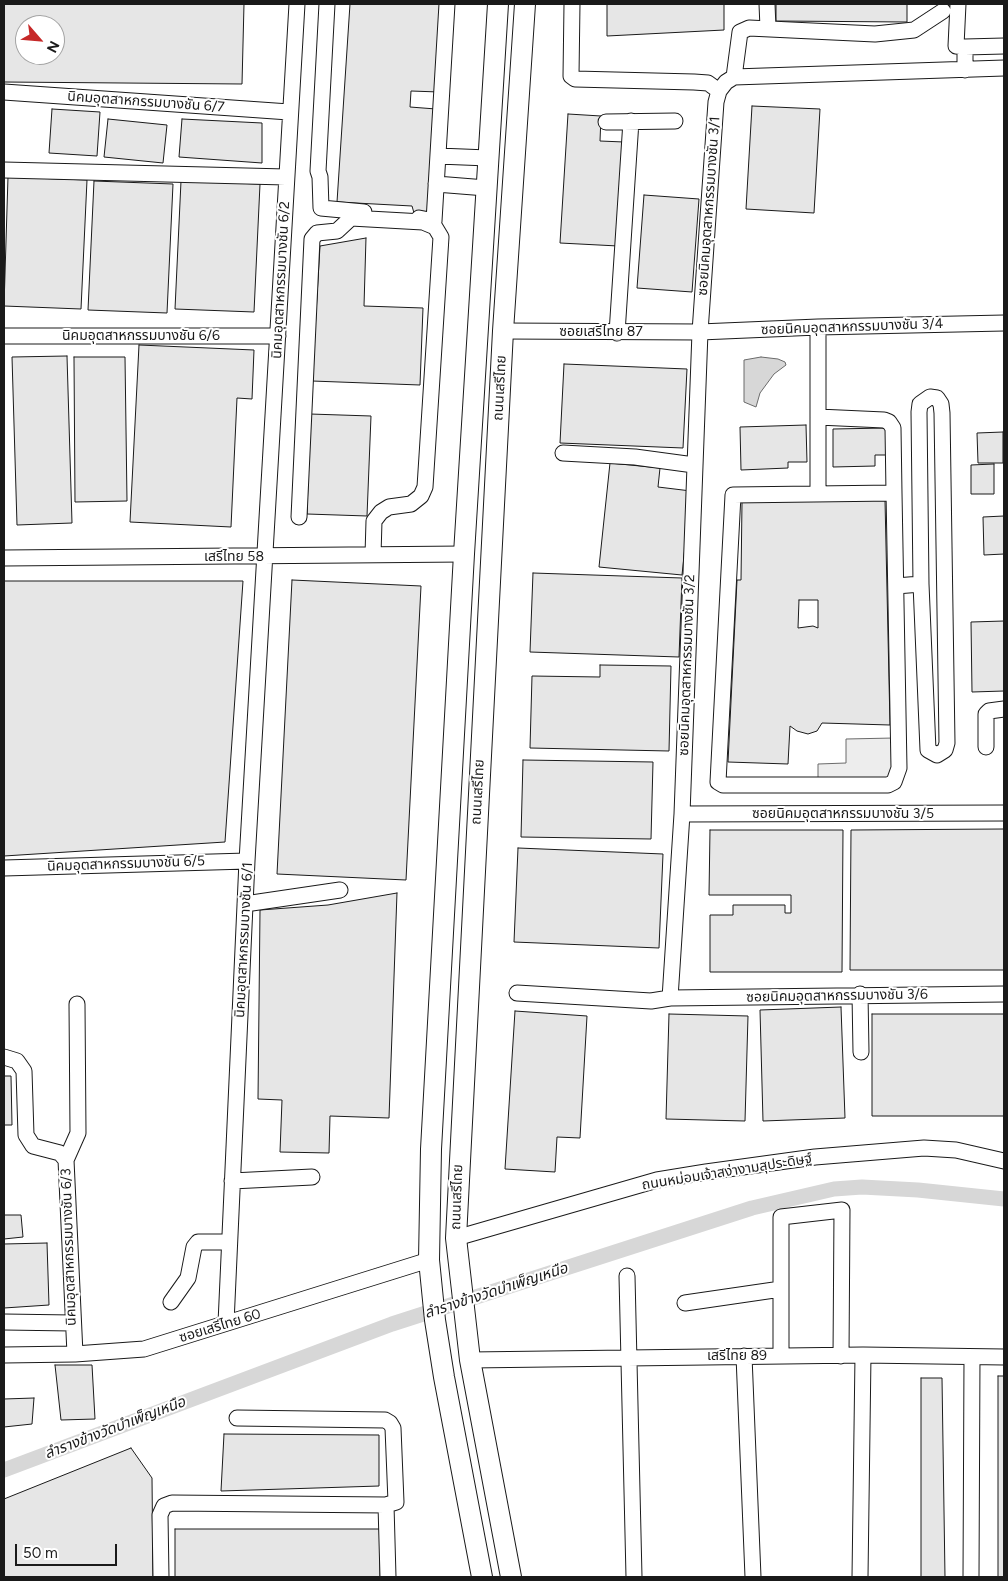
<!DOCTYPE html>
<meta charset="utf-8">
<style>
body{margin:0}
#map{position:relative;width:1008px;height:1581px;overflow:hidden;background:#fff;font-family:Figtree,sans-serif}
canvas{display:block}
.frame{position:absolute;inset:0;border:5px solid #1a1a1a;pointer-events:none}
.north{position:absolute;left:15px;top:15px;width:50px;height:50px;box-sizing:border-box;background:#fff;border:1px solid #a3a3a3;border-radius:50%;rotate:117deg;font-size:14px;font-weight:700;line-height:20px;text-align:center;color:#1a1a1a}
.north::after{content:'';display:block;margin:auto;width:18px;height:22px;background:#c62828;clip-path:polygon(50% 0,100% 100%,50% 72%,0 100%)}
.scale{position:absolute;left:15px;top:1544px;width:102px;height:22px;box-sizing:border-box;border:2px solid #1a1a1a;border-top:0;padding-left:6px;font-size:15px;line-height:18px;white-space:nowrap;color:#1a1a1a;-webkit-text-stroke:4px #fff;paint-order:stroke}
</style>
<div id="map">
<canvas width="1008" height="1581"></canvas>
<div class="frame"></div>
<div class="north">N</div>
<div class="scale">50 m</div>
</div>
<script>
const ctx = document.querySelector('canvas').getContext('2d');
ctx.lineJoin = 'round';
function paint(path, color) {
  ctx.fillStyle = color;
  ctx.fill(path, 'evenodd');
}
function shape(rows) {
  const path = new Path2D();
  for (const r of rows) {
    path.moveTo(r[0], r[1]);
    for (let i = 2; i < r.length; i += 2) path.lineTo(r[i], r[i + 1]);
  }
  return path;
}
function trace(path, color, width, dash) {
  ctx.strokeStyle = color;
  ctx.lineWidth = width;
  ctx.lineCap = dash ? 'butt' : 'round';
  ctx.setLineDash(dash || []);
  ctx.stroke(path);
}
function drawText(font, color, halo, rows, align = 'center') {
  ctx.font = font + ' Figtree,"Noto Sans Thai",sans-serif';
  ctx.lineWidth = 4;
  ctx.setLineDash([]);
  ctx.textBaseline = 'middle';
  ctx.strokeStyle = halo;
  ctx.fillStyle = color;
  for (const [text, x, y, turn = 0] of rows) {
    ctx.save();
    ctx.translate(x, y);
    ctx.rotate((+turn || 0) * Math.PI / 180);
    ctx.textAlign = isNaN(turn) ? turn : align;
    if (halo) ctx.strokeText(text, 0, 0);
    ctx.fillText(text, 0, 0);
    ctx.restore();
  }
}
const built = shape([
 [894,738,894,780,818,782,818,764,846,763,846,739,894,738]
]);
const water = shape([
 [761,357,778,359,785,362,786,365,774,374,760,393,756,407,744,402,744,360,761,357]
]);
const canal = shape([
 [4,1470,392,1324,752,1208,834,1189,862,1187,918,1190,1004,1199]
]);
const building = shape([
 [4,4,244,4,242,84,4,82,4,4],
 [25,25,55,25,55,55,25,55,25,25],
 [350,4,445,4,439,92,411,91,410,107,436,109,434,215,414,213,412,206,337,202,350,4],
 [607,4,724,4,724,30,607,36,607,4],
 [776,4,907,4,907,22,776,21,776,4],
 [752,106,820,109,814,213,746,209,752,106],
 [52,109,100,112,97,156,49,153,52,109],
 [568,114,601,116,600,141,624,142,618,246,560,243,568,114],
 [108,119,167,125,163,163,104,157,108,119],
 [182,119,262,123,262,163,179,157,182,119],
 [8,177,87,180,81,309,4,306,8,177],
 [94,181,173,184,167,313,88,310,94,181],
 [181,181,260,184,254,312,175,309,181,181],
 [644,195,699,199,692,292,637,288,644,195],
 [366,238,364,306,423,308,420,385,312,381,320,246,366,238],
 [139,345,254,350,252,399,237,398,231,527,130,522,139,345],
 [67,356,72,523,17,525,12,357,67,356],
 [74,357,125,357,127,501,75,502,74,357],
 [564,364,687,369,683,448,560,443,564,364],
 [310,414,371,416,367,516,307,514,310,414],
 [806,425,807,462,788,462,788,468,741,470,740,427,806,425],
 [886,428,886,455,875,455,875,466,833,467,833,429,886,428],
 [1003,432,1003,463,978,463,977,433,1003,432],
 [610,463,660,468,658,487,691,491,682,575,599,567,610,463],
 [994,464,994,494,971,494,971,465,994,464],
 [885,500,890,725,822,723,817,731,808,734,797,731,790,726,788,764,728,762,737,580,741,580,742,502,885,500],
 [799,600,818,600,818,628,813,626,798,628,799,600],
 [1004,516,1004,554,984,555,983,517,1004,516],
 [533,573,682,578,679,657,530,652,533,573],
 [292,580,421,586,406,880,277,874,292,580],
 [4,581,243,581,225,842,4,856,4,581],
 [1004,621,1004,691,972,692,971,622,1004,621],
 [600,665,671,666,669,751,530,748,532,676,600,677,600,665],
 [523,760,653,762,651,839,521,837,523,760],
 [1004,829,1004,970,850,970,851,830,1004,829],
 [710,830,843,830,842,972,710,972,710,915,733,915,733,905,785,905,785,913,791,913,791,895,709,895,710,830],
 [518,848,663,854,659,948,514,942,518,848],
 [397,893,389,1118,330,1116,329,1153,280,1152,282,1100,258,1099,260,910,328,905,397,893],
 [841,1007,845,1118,763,1121,760,1010,841,1007],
 [515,1011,587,1016,580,1138,557,1137,555,1172,505,1169,515,1011],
 [669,1014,748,1016,745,1121,666,1119,669,1014],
 [872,1014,1004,1014,1004,1116,872,1116,872,1014],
 [4,1076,11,1076,12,1125,4,1125,4,1076],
 [4,1215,21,1215,23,1237,4,1239,4,1215],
 [47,1243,49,1305,4,1308,4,1244,47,1243],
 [55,1365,92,1365,95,1419,61,1420,55,1365],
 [998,1376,1004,1376,1004,1577,998,1577,998,1376],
 [921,1378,942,1378,945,1577,921,1577,921,1378],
 [34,1398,32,1424,4,1427,4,1399,34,1398],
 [224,1434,379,1435,379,1486,221,1491,224,1434],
 [131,1448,152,1478,153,1577,4,1577,4,1499,131,1448],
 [175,1529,380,1529,380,1577,175,1577,175,1529]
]);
const minor = shape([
 [327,4,318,171,320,177,321,208,364,212],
 [572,4,571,76,575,79,694,82,708,83,719,91],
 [767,4,768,28],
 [958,4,956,46,965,47,965,70],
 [965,47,1004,46],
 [734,77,740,32,749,28,875,34,914,30,943,11],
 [4,92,289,112],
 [606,122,675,121],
 [438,156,488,158],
 [4,170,286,177],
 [436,184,486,188],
 [419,218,434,221,447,4],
 [818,327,818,494],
 [503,331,700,332,818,327,1004,323],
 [617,333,631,121],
 [4,336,278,336],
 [818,417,884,420,889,422,893,428,894,493],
 [563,453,635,457,694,465],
 [894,493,899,768,894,782,888,785,723,785,718,782,733,495,894,493],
 [299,517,312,239,317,233,337,231,351,218,423,222,435,227,441,237,425,487,421,496,411,504,389,507,381,512,374,521,373,555],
 [4,558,464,554],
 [896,586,921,584,919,412,920,404,930,397,937,398,941,404,942,413,947,743,945,750,937,755,928,750,921,584],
 [986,747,986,714,989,711,1004,709],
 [682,814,1004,813],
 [4,868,247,861],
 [245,904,340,890],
 [517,993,651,1001,670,998,1004,994],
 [860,994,861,1052],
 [670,998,682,814,700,332,716,102,719,91,726,82,734,77,1004,68],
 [4,1057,17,1061,24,1071,26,1135,33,1146,60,1153,66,1160,75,1354],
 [66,1160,78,1133,77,1004],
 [232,1181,312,1177],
 [456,1238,657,1180,706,1172,815,1157,924,1148,956,1150,1004,1161],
 [627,1276,634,1577],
 [171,1302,188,1278,194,1247,198,1242,229,1242],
 [685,1303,781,1289],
 [4,1322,72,1323],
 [226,1323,247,861,297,4],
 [4,1355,75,1354,144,1349,429,1260],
 [744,1356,753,1577],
 [781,1356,781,1217,842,1210,841,1356],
 [470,1360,863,1355,1004,1357],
 [386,1505,388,1577],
 [161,1577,160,1515,164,1506,172,1503,386,1505,396,1502,393,1428,390,1423,385,1420,237,1418],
 [860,1577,863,1355],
 [971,1577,972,1357]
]);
const major = shape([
 [482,1577,444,1377,435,1320,429,1260,431,1149,464,554,498,4],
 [511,1577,470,1360,456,1238,503,331,525,4]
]);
const streetNames = [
 ["นิคมอุตสาหกรรมบางชัน 6/7",146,102,4],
 ["ซอยนิคมอุตสาหกรรมบางชัน 3/1",709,206,-86],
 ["นิคมอุตสาหกรรมบางชัน 6/2",281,280,-87],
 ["ซอยนิคมอุตสาหกรรมบางชัน 3/4",852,327,-2],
 ["ซอยเสรีไทย 87",601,332],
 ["นิคมอุตสาหกรรมบางชัน 6/6",141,336],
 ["ถนนเสรีไทย",500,388,-87],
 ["เสรีไทย 58",234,557],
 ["ซอยนิคมอุตสาหกรรมบางชัน 3/2",687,665,-88],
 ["ถนนเสรีไทย",478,792,-87],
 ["ซอยนิคมอุตสาหกรรมบางชัน 3/5",843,814],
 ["นิคมอุตสาหกรรมบางชัน 6/5",126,864,-2],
 ["นิคมอุตสาหกรรมบางชัน 6/1",244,940,-87],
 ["ซอยนิคมอุตสาหกรรมบางชัน 3/6",837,996,-1],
 ["ถนนหม่อมเจ้าสง่างามสุประดิษฐ์",727,1172,-9],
 ["ถนนเสรีไทย",457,1197,-88],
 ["นิคมอุตสาหกรรมบางชัน 6/3",69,1247,-92],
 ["ซอยเสรีไทย 60",220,1326,-17],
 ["เสรีไทย 89",737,1356]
];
const waterNames = [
 ["ลำรางข้างวัดบำเพ็ญเหนือ",496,1291,-18],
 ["ลำรางข้างวัดบำเพ็ญเหนือ",115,1428,-21]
];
paint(built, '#ededed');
trace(built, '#6a6a6a', 1);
paint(water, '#d7d7d7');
trace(water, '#6a6a6a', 1);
trace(canal, '#d7d7d7', 15);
paint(building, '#e6e6e6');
trace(building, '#1a1a1a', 1);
trace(minor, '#1a1a1a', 17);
trace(major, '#1a1a1a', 22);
trace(minor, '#fff', 15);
trace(major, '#fff', 20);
drawText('14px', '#1a1a1a', '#fff', streetNames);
drawText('italic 15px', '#1a1a1a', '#fff', waterNames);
</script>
